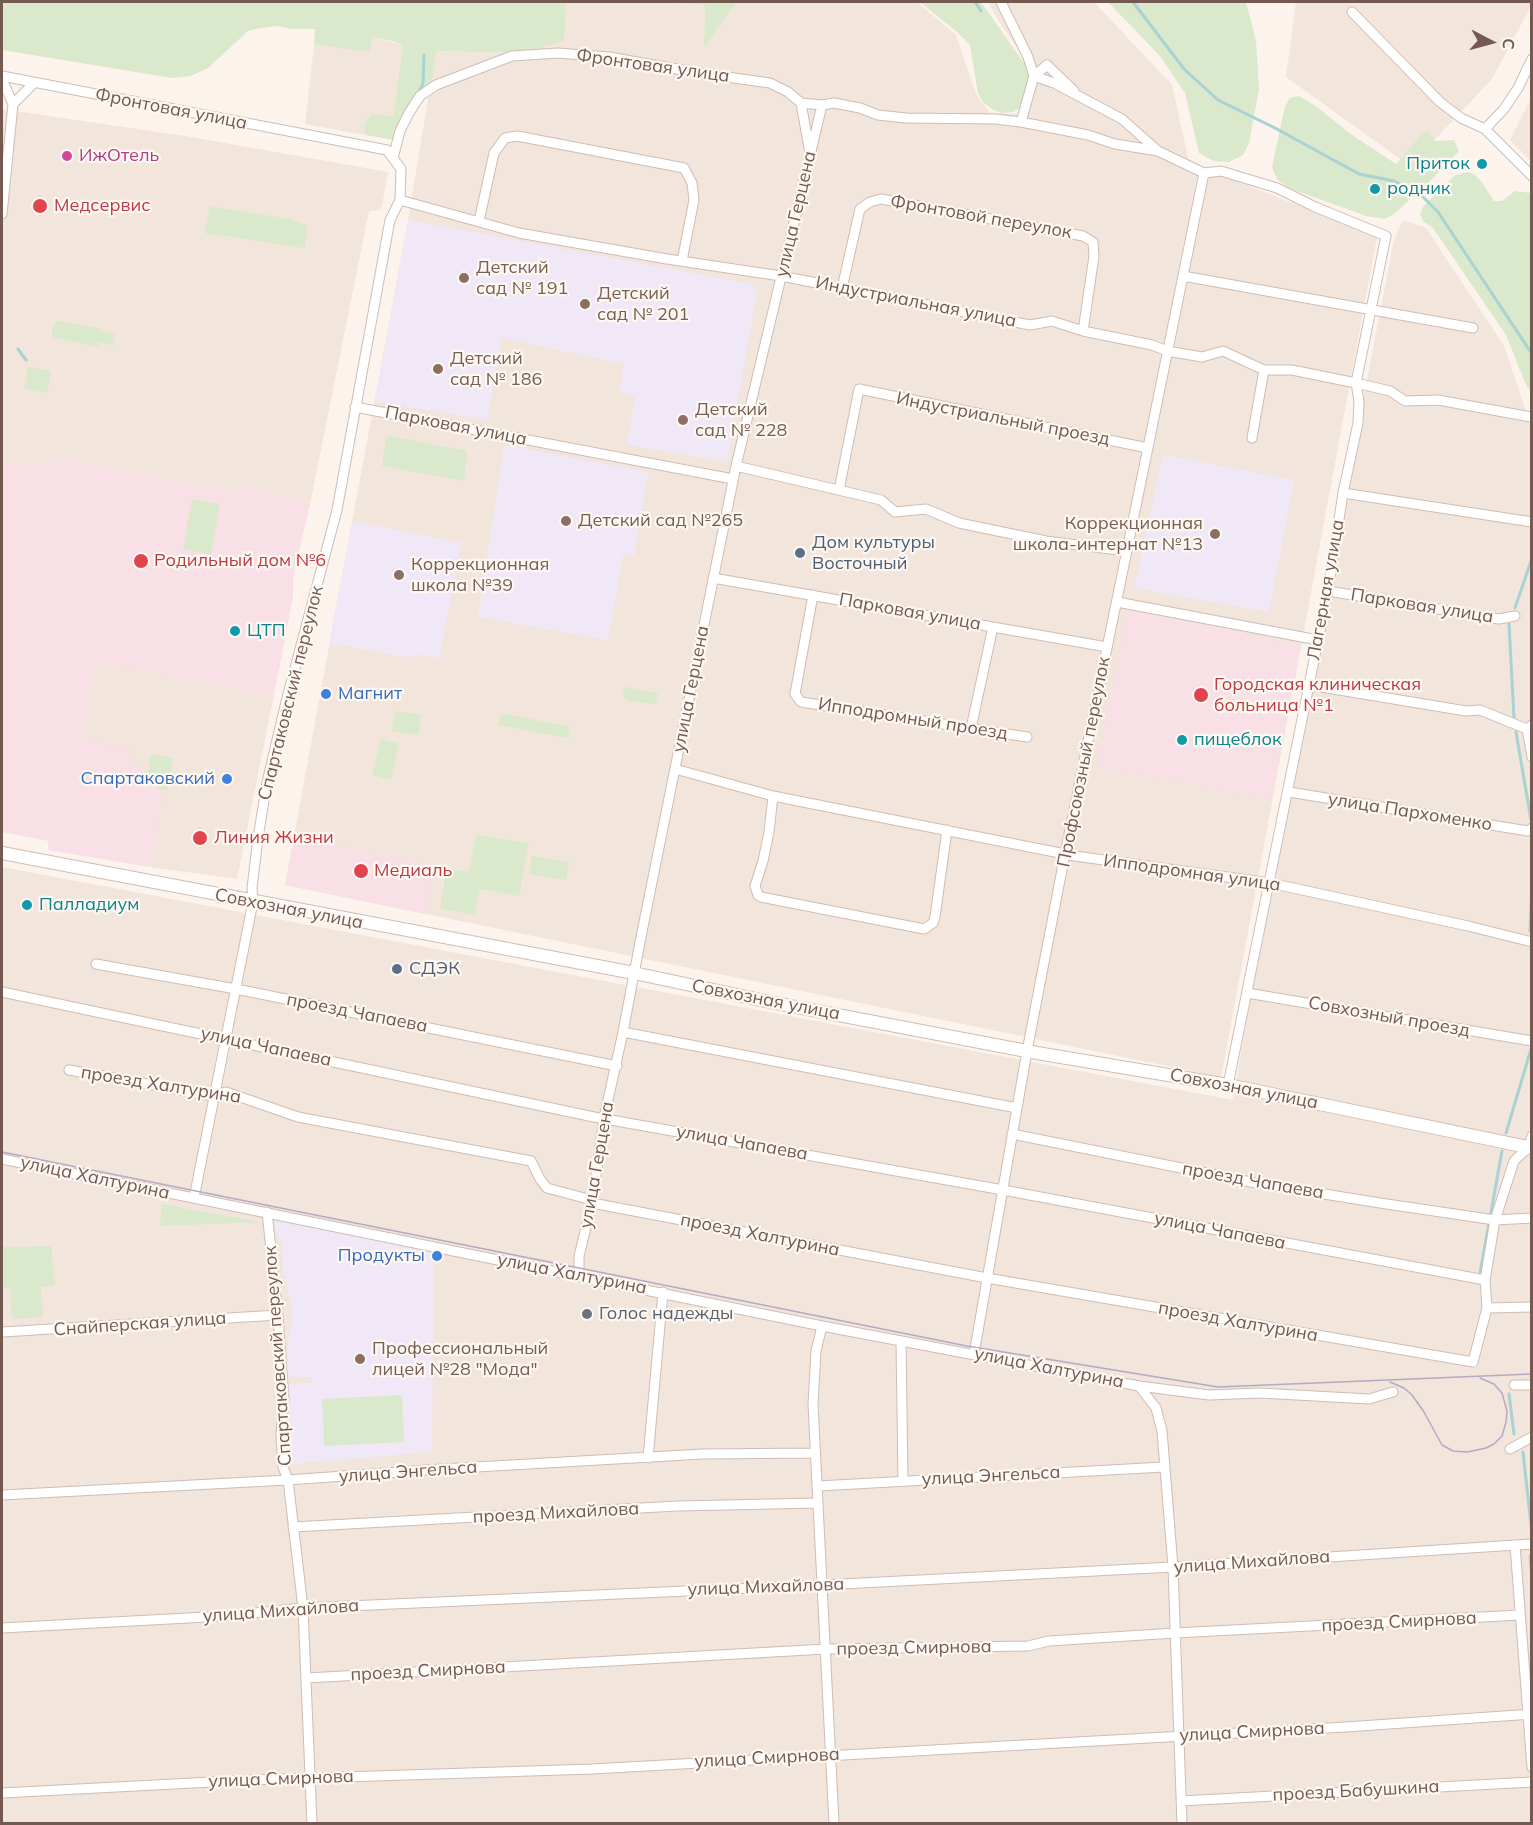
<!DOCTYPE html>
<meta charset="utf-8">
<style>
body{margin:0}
#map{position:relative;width:1533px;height:1825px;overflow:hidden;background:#fbf3ec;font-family:Mulish,sans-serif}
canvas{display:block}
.frame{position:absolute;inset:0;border:3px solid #745951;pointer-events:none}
.north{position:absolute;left:1461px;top:12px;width:60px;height:60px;-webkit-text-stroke:4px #fdf8f2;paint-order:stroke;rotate:96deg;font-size:16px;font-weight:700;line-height:24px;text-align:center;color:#745951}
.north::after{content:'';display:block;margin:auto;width:21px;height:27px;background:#745951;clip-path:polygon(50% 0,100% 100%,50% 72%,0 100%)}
</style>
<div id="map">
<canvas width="1533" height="1825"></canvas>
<div class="frame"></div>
<div class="north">С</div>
</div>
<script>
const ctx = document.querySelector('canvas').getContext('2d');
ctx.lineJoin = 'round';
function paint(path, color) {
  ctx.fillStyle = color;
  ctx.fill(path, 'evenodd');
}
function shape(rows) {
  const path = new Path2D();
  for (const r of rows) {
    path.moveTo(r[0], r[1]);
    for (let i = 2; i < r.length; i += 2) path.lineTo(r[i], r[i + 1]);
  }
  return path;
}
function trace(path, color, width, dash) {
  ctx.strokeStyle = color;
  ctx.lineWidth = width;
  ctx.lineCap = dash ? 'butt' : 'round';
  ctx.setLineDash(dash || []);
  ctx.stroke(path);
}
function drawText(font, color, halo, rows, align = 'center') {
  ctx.font = font + ' Mulish,sans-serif';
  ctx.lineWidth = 4.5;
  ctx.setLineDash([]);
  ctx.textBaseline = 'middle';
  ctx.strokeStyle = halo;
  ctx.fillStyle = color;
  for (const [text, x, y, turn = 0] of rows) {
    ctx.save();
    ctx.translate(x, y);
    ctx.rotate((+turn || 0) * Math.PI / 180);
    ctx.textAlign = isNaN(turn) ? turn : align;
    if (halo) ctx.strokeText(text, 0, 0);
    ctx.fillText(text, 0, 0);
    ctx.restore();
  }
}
const residential = shape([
 [566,2,658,2,705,5,704,46,737,2,917,2,956,35,976,94,990,113,1025,114,1037,77,996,17,988,2,1094,2,1172,85,1189,162,1377,237,1221,1077,285,885,408,220,436,51,520,53,563,41],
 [1296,2,1531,2,1531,6,1492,79,1410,166,1286,77],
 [316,29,372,37,403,45,393,117,365,133,370,136,305,124],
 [1531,98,1531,161,1510,140],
 [2,109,191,137,388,172,381,210,369,211,310,504,240,485,237,493,60,459,48,465,2,461],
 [1403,220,1426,228,1504,346,1531,426,1531,1823,2,1823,2,867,1233,1100,1270,883,1394,240],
 [95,661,274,695,237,879,150,867,162,796,128,761,82,740]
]);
const education = shape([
 [408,220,751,284,757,292,727,462,627,445,635,396,619,393,624,364,502,338,487,420,375,401],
 [504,445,648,472,634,556,623,555,608,640,478,617],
 [1163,455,1294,480,1269,612,1134,588],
 [352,521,462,543,439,658,412,654,411,658,329,643],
 [273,1219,434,1251,432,1452,292,1464,287,1384,313,1383,313,1377,287,1377,288,1341,292,1319,291,1300,283,1274,283,1250]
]);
const medical = shape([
 [60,459,236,493,239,485,310,504,293,577,293,597,274,695,95,662,82,740,130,748,128,761,135,763,163,796,150,867,48,850,48,841,2,832,2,461,48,465],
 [1128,609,1301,645,1272,799,1097,767],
 [294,836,436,866,425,914,285,885]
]);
const green = shape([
 [2,2,566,2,564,41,521,53,436,51,431,88,395,140,370,136,365,133,364,125,372,113,393,117,403,45,393,41,372,37,370,52,314,44,315,29,291,29,278,26,261,28,248,31,208,68,191,76,172,78,2,50],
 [658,2,737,2,704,47,705,5],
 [920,2,981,2,1028,69,1031,83,1023,106,1013,112,1002,113,992,109,983,102,978,93,970,45,957,32],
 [1108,2,1246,2,1256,41,1259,89,1249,143,1243,155,1229,162,1214,161,1199,153,1185,93,1160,56],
 [1299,96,1316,106,1349,133,1396,164,1423,133,1428,131,1435,141,1454,140,1459,151,1430,181,1394,214,1385,219,1366,216,1289,188,1277,179,1272,167,1285,106,1290,98],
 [1467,172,1474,174,1481,181,1494,201,1502,201,1515,191,1531,193,1531,390,1528,388,1524,380,1506,335,1433,228,1423,221,1420,214,1423,207,1454,176],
 [210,206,290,219,307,225,305,248,205,233],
 [59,321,102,329,102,331,115,334,113,345,99,342,98,347,52,337,53,325],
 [28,367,51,371,47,393,24,389],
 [390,436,467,451,464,481,382,466,386,438],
 [192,499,220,504,211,555,183,549],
 [627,687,657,693,658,702,651,704,626,700,622,693,623,689],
 [395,711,421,715,418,735,392,731],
 [501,713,570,727,568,738,498,725],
 [381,739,399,744,391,780,372,775],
 [151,754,173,758,167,790,159,789,148,771],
 [476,835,529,843,519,896,480,889,474,915,440,908,445,879,456,870,469,872],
 [532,856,569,862,566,880,529,874],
 [162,1204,260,1222,160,1226],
 [51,1246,55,1285,41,1287,43,1317,12,1319,10,1288,2,1288,2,1247],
 [402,1395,404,1442,324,1446,322,1399]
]);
const stream = shape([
 [975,2,981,11],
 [1133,2,1184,69,1218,100,1275,128,1359,174,1394,181,1421,195,1438,212,1532,354],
 [418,94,423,83,424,55],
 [18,349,26,360],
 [1515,608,1532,558],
 [1509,624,1514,718],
 [1516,732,1531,820],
 [1530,931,1532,883],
 [1506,1133,1531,1049],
 [1480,1273,1502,1151],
 [1509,1394,1514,1434],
 [1523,1452,1532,1534],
 [1530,1556,1532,1578]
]);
const minor = shape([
 [1001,2,1028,57,1034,76,1054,83,1122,119,1158,151],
 [1352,12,1440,102,1461,118,1485,129,1532,176],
 [2,76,387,150,401,169,400,200,390,220,337,510,286,702,267,782,258,838,252,888,253,902,194,1198],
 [2,79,13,104,2,214],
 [801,103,809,148],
 [13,104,34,83],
 [1021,122,1034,76,1047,65,1074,91],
 [1485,129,1504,109,1518,88,1532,59],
 [393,158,400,131,409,113,420,96,436,85,512,56,558,53,609,57,705,74,770,83,788,92,801,103,822,105,834,103,860,108,878,115,906,118,995,119,1021,122,1088,135,1115,144,1158,151,1204,173],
 [1204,173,1221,171,1277,188,1313,206,1386,236,1356,383,1359,401,1358,423,1343,493,1328,591,1228,1085],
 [400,200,519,233,667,259,781,276,1030,325,1052,321,1083,331,1152,345,1167,351,1202,357,1223,351,1264,370,1292,370,1356,383,1390,391,1405,401,1438,400,1531,417],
 [479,221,494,153,505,138,517,136,684,168,692,183,694,200,682,261],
 [1183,276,1473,328],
 [842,288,860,209,870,202,881,199,1083,236,1093,242,1094,256,1083,331],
 [355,407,733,479],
 [1252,438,1264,370],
 [736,466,881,500,895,512,926,509,959,523,1046,541,1127,551],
 [839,490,859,389,1148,448],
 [1343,493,1532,522],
 [713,578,1107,647],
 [1328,591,1499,619,1515,616],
 [813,595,795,694,801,702,1027,737],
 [1117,602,1318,640],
 [1309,685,1466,711,1480,710,1527,729,1532,725],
 [971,728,993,627],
 [1527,729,1532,757],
 [675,769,773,796,1075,856,1270,883,1468,926,1532,942],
 [1289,792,1528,831,1532,828],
 [773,796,769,832,763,861,755,886,758,895,761,897,924,929,933,923,935,917,947,830],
 [96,964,236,989,617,1066],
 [2,992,594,1117,1003,1190,1485,1280],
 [1247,993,1532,1041],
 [623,1032,1017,1108],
 [69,1070,214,1096,226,1092,298,1117,531,1161,540,1179,547,1188,588,1199,592,1203,987,1278,1473,1362,1487,1308,1485,1280,1495,1220,1514,1161,1529,1147,1532,1136],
 [1012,1134,1256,1183,1380,1203,1495,1220,1532,1218],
 [2,1159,822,1326,1139,1386,1209,1395,1260,1393,1369,1399,1393,1392],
 [267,1212,278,1315,284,1400,281,1434,283,1467,288,1480,303,1608,312,1824],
 [579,1276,579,1256,592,1203,604,1118,623,1032,640,942,736,466,822,105],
 [1487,1308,1532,1307],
 [822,1326,816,1351,813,1404,834,1824],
 [2,1332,278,1315],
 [901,1341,903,1481],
 [974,1354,1027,1051,1065,854,1204,173],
 [1514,1385,1532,1385],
 [1139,1386,1156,1408,1162,1431,1173,1567,1182,1824],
 [1510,1449,1532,1437],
 [648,1458,663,1292],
 [818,1486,1164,1467],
 [2,1495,288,1480,441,1469,703,1454,815,1453],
 [293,1527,677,1506,818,1503],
 [1515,1545,1532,1767],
 [2,1628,225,1616,303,1608,822,1585,1173,1567,1532,1544],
 [307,1678,826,1649,1028,1646,1049,1641,1175,1633,1520,1615],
 [2,1793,250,1780,592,1769,1346,1727,1532,1714],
 [1181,1801,1532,1782]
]);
const tertiary = shape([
 [2,853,634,973,770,1002,1037,1053,1228,1085,1532,1148]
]);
const tram = shape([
 [2,1152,967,1346,1218,1387,1532,1374],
 [1390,1382,1404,1388,1412,1395,1424,1412,1442,1445,1453,1451,1467,1452,1486,1448,1494,1444,1502,1436,1506,1422,1507,1411,1502,1393,1494,1384,1480,1378]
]);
const markers = [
 [67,156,6,"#d1479c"],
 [1482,164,6,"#0f9aa8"],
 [1375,189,6,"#0f9aa8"],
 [40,206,8,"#e0444e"],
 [464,278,6,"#8d6e63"],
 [585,304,6,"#8d6e63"],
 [438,369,6,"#8d6e63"],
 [683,420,6,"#8d6e63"],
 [566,521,6,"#8d6e63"],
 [1215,534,6,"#8d6e63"],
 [800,553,6,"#5c6f8a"],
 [141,561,8,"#e0444e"],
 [399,575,6,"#8d6e63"],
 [235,631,6,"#0f9aa8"],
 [326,694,6,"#3f7fe0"],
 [1201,695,8,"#e0444e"],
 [1182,740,6,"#0f9aa8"],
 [227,779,6,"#3f7fe0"],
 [200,838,8,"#e0444e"],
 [361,871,8,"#e0444e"],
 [27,905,6,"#0f9aa8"],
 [397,969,6,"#5c6f8a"],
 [437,1256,6,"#3f7fe0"],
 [587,1314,6,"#6b7280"],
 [360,1359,6,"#8d6e63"]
];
const streetNames = [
 ["Фронтовая улица",653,66,8],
 ["Фронтовая улица",171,109,11],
 ["улица Герцена",796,214,-77],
 ["Фронтовой переулок",981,217,10],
 ["Индустриальная улица",916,302,11],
 ["Индустриальный проезд",1003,419,11],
 ["Парковая улица",456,426,11],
 ["Лагерная улица",1326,590,-80],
 ["Парковая улица",1422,606,9],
 ["Парковая улица",910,612,10],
 ["улица Герцена",691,689,-79],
 ["Спартаковский переулок",291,693,-76],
 ["Ипподромный проезд",913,719,9],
 ["Профсоюзный переулок",1084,762,-79],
 ["улица Пархоменко",1410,812,9],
 ["Ипподромная улица",1192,873,8],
 ["Совхозная улица",289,909,11],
 ["Совхозная улица",766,1000,11],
 ["проезд Чапаева",357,1013,11],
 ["Совхозный проезд",1389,1017,10],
 ["улица Чапаева",266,1047,12],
 ["проезд Халтурина",161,1085,9],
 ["Совхозная улица",1244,1089,11],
 ["улица Чапаева",742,1143,10],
 ["улица Герцена",597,1165,-80],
 ["улица Халтурина",95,1178,12],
 ["проезд Чапаева",1253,1181,10],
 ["улица Чапаева",1220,1231,11],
 ["проезд Халтурина",760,1235,11],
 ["улица Халтурина",572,1274,11],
 ["проезд Халтурина",1238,1322,10],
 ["Снайперская улица",140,1324,-4],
 ["Спартаковский переулок",278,1356,-94],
 ["улица Халтурина",1049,1368,11],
 ["улица Энгельса",408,1472,-4],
 ["улица Энгельса",991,1476,-3],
 ["проезд Михайлова",556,1513,-3],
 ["улица Михайлова",1252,1562,-4],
 ["улица Михайлова",766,1587,-2],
 ["улица Михайлова",281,1611,-4],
 ["проезд Смирнова",1399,1622,-3],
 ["проезд Смирнова",914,1648,-1],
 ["проезд Смирнова",428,1671,-3],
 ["улица Смирнова",1252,1732,-3],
 ["улица Смирнова",767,1758,-3],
 ["улица Смирнова",281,1779,-2],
 ["проезд Бабушкина",1356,1791,-3]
];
const hotelNames = [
 ["ИжОтель",79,156]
];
const cultureNames = [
 ["Приток",1470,164,"right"],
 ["родник",1387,189],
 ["ЦТП",247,631],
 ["пищеблок",1194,740],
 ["Палладиум",39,905]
];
const healthNames = [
 ["Медсервис",54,206],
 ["Родильный дом №6",154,561],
 ["Городская клиническая",1214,685],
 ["больница №1",1214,706],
 ["Линия Жизни",214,838],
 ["Медиаль",374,871]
];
const educationNames = [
 ["Детский",476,268],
 ["сад № 191",476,289],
 ["Детский",597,294],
 ["сад № 201",597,315],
 ["Детский",450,359],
 ["сад № 186",450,380],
 ["Детский",695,410],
 ["сад № 228",695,431],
 ["Детский сад №265",578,521],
 ["Коррекционная",1203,524,"right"],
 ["школа-интернат №13",1203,545,"right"],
 ["Коррекционная",411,565],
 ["школа №39",411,586],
 ["Профессиональный",372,1349],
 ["лицей №28 \"Мода\"",372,1370]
];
const serviceNames = [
 ["Дом культуры",812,543],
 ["Восточный",812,564],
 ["СДЭК",409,969]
];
const shopNames = [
 ["Магнит",338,694,"left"],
 ["Спартаковский",215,779],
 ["Продукты",425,1256]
];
const worshipNames = [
 ["Голос надежды",599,1314]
];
paint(residential, '#f2e5db');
paint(education, '#f0e8f7');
paint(medical, '#f8e0e6');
paint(green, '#dae8cb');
trace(stream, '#a9d2d4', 3);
trace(minor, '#cebdb5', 11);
trace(tertiary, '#cebdb5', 14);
trace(minor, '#fff', 9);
trace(tertiary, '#fff', 12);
trace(tram, '#b5aac5', 1.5);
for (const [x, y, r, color] of markers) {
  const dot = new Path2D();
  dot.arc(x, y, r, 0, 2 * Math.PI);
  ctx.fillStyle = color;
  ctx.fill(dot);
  trace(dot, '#fdf8f2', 2);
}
drawText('18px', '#745951', '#fdf8f2', streetNames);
drawText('18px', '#b23c85', '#fdf8f2', hotelNames, 'left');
drawText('18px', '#0d838f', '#fdf8f2', cultureNames, 'left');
drawText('18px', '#be3a42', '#fdf8f2', healthNames, 'left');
drawText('18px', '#785e54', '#fdf8f2', educationNames, 'left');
drawText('18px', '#4e5e75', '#fdf8f2', serviceNames, 'left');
drawText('18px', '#366cbe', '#fdf8f2', shopNames, 'right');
drawText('18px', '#5b616d', '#fdf8f2', worshipNames, 'left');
</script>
